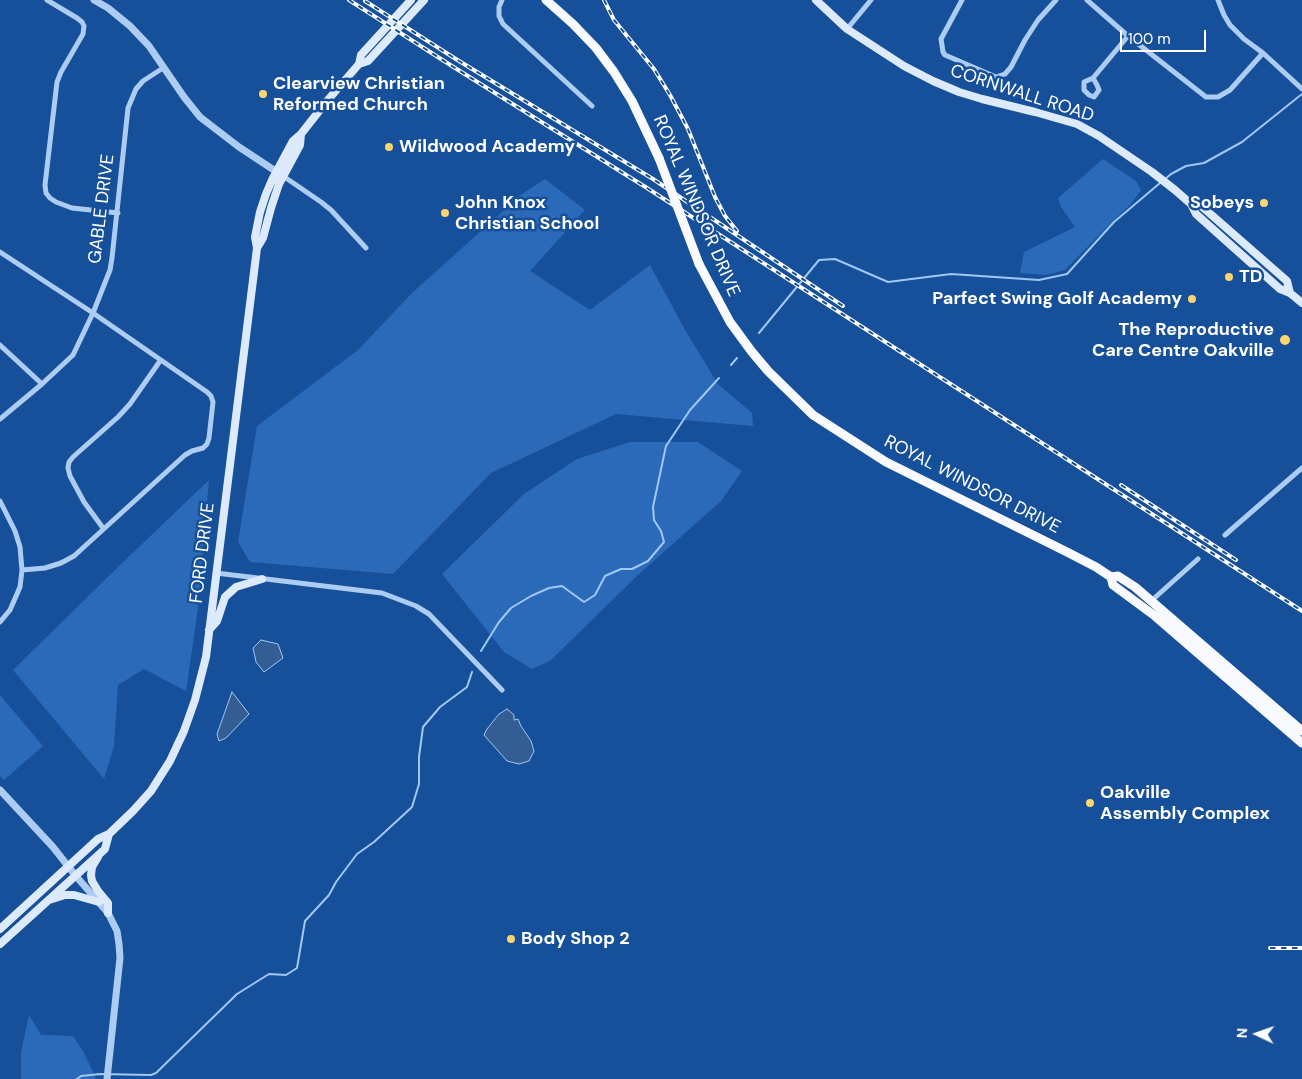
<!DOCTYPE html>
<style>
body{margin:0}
#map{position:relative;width:1302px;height:1079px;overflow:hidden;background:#17509a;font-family:"DM Sans",sans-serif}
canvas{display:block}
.north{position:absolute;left:1232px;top:1009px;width:50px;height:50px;-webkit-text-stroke:4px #17509a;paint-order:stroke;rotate:273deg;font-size:14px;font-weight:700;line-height:20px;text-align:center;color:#fff}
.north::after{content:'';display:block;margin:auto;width:18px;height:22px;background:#fff;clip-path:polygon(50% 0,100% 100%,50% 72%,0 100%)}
.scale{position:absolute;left:1120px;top:30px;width:86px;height:22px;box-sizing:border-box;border:2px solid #fff;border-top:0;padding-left:6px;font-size:15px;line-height:18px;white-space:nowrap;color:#fff;-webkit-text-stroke:4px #17509a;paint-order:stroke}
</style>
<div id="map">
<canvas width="1302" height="1079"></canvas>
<div class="north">N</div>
<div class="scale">100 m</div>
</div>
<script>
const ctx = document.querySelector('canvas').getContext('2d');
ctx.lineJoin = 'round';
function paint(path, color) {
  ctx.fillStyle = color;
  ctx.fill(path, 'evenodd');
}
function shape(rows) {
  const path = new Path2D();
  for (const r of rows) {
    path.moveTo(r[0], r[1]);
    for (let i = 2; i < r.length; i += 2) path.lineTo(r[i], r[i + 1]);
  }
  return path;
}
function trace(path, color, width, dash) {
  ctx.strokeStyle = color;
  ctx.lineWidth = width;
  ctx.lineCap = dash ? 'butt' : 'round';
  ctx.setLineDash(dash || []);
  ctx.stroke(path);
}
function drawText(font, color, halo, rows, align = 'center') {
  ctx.font = font + ' "DM Sans",sans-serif';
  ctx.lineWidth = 5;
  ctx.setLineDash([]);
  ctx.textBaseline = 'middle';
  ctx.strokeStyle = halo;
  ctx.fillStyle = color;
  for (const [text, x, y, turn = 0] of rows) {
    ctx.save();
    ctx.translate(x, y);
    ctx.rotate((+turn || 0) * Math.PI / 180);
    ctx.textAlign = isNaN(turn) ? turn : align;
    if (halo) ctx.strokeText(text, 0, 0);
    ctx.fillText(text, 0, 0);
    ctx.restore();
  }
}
const green = shape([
 [1103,159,1136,181,1141,190,1131,204,1114,220,1065,270,1046,275,1020,273,1024,252,1075,227,1061,207,1058,198],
 [545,179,585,210,530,271,590,310,650,265,685,330,718,384,752,413,753,426,616,414,491,473,393,574,250,562,238,542,257,426,358,350,411,294,522,194],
 [630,442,698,442,742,471,721,501,638,575,551,660,532,669,504,652,442,574,524,494,577,459],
 [209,480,198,608,186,691,144,669,118,685,114,746,104,779,13,670,118,567],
 [0,695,43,746,4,780,0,776],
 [29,1015,41,1035,73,1036,83,1051,96,1078,94,1079,21,1079,21,1052]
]);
const water = shape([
 [261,640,278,644,283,658,264,672,256,662,253,648,261,640],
 [232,692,249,714,226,738,219,741,217,734,232,692],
 [507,709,514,715,514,720,518,719,521,726,531,741,534,751,529,761,519,764,507,761,484,735,487,729,499,714,507,709]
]);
const stream = shape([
 [1164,180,1171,174,1186,166,1204,163,1242,142,1302,94],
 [759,333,819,260,835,259,888,282,951,274,1039,280,1067,274,1114,222,1160,183],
 [731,365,737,358],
 [481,651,499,622,511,608,531,596,549,588,562,586,584,602,595,595,605,576,621,569,632,569,648,561,664,542,661,531,654,520,653,507,666,446,690,410,719,378],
 [77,1079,81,1076,100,1074,151,1075,156,1073,237,994,269,974,286,975,297,968,305,921,329,895,336,882,357,854,374,842,412,807,419,784,419,757,423,727,440,707,467,687,472,672]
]);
const minor = shape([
 [47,0,77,18,82,22,84,26,83,34,61,72,57,82,45,185,46,193,50,198,56,202,72,208,118,213],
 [502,0,499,7,499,16,503,24,592,106],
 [962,0,941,39,943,52,945,55,996,77,1005,74,1011,67,1025,40,1038,20,1056,0],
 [1087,0,1128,36,1206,97,1218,97,1230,90,1263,53],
 [1218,0,1224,15,1230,25,1244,39,1263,53,1302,89],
 [847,29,871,0],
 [1093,78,1097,85,1099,90,1094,97,1089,95,1084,90,1084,82,1093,78,1128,36],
 [283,176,321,202,331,210,366,248],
 [0,252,93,313,207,392,211,396,213,402,209,438,207,444,203,448,192,451,185,455,74,556,61,563,45,568,22,570],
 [0,345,42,384],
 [0,419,42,384,73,355,93,313,110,270,112,258,128,108,136,89,143,81,163,68],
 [0,501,15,531,20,547,22,570,20,587,10,610,0,622],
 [103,528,84,502,70,476,68,468,69,462,73,457,118,417,130,404,160,361],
 [1225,535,1302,468],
 [216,573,382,593,416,606,429,614,502,690],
 [1150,602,1198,559]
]);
const tertiary = shape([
 [94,0,108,8,130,26,149,46,184,97,200,117,239,147,283,176],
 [0,790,53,847,75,875,108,913,117,931,119,944,120,958,107,1079]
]);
const secondary = shape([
 [816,0,847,29,904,66,933,81,959,92,982,99,1035,112,1077,124,1099,136,1152,172,1175,190,1191,204,1196,214,1280,289,1290,293,1302,303],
 [359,64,361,55,411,0],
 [1191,204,1199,204,1287,281,1290,293],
 [257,248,263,238,271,208,279,184,300,145,301,134],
 [209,630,217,621,225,597,236,587,262,579],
 [98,857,92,867,91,875,92,881,98,891,108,903,108,913],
 [49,900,65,895,74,895,99,902],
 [0,929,98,839,109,834,133,811,151,791,170,761,184,731,195,700,206,657,257,248,255,237,260,212,266,194,272,180,293,141,301,134,327,101,359,64,368,61,424,0],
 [0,944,105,849,109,834]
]);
const primary = shape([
 [546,0,573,24,596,48,614,72,632,101,659,158],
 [699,264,730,322,752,352,768,371,813,415,886,462,1067,552,1096,567,1111,577,1113,585,1155,616,1302,743],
 [1111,577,1118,576,1135,587,1302,731]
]);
const rail = shape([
 [349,0,455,68,647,188,1302,611],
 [604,0,614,20,654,69,670,95,688,129,715,197,725,216,737,231],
 [365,1,459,61,653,179,843,306],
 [1121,485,1236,560],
 [1270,948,1302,948]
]);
const primaryBridge = shape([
 [659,158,699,264]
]);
const markers = [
 [263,94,5,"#ffd66e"],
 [389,147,5,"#ffd66e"],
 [1264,203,5,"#ffd66e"],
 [445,213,5,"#ffd66e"],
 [1229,277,5,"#ffd66e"],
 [1192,299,5,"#ffd66e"],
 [1285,340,6,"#ffd66e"],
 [1090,803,5,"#ffd66e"],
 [511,939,5,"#ffd66e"]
];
const poiNames = [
 ["Clearview Christian",273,84],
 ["Reformed Church",273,105],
 ["Wildwood Academy",399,147],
 ["John Knox",455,203],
 ["Christian School",455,224],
 ["Sobeys",1254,203,"right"],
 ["TD",1239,277],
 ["Parfect Swing Golf Academy",1182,299,"right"],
 ["The Reproductive",1274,330,"right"],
 ["Care Centre Oakville",1274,351,"right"],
 ["Oakville",1100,793],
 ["Assembly Complex",1100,814],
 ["Body Shop 2",521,939]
];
const streetNames = [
 ["CORNWALL ROAD",1022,94,18],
 ["ROYAL WINDSOR DRIVE",696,206,67],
 ["GABLE DRIVE",102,209,-83],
 ["ROYAL WINDSOR DRIVE",972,485,27],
 ["FORD DRIVE",203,553,-83]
];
paint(green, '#2b6ab8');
paint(water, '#345d93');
trace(water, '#a0c7f4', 1);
trace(stream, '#a0c7f4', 2);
trace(minor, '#adccf2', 5);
trace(tertiary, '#adccf2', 7);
trace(secondary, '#dceafc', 8);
trace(primary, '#f8faff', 9);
trace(rail, '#fff', 4);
trace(rail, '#17509a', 2, [5.5]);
trace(primaryBridge, '#f8faff', 9);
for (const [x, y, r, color] of markers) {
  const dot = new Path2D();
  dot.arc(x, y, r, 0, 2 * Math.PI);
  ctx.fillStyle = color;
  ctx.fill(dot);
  trace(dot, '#17509a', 2);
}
drawText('bold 18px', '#fff', '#17509a', poiNames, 'left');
drawText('18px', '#fff', '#17509a', streetNames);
</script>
